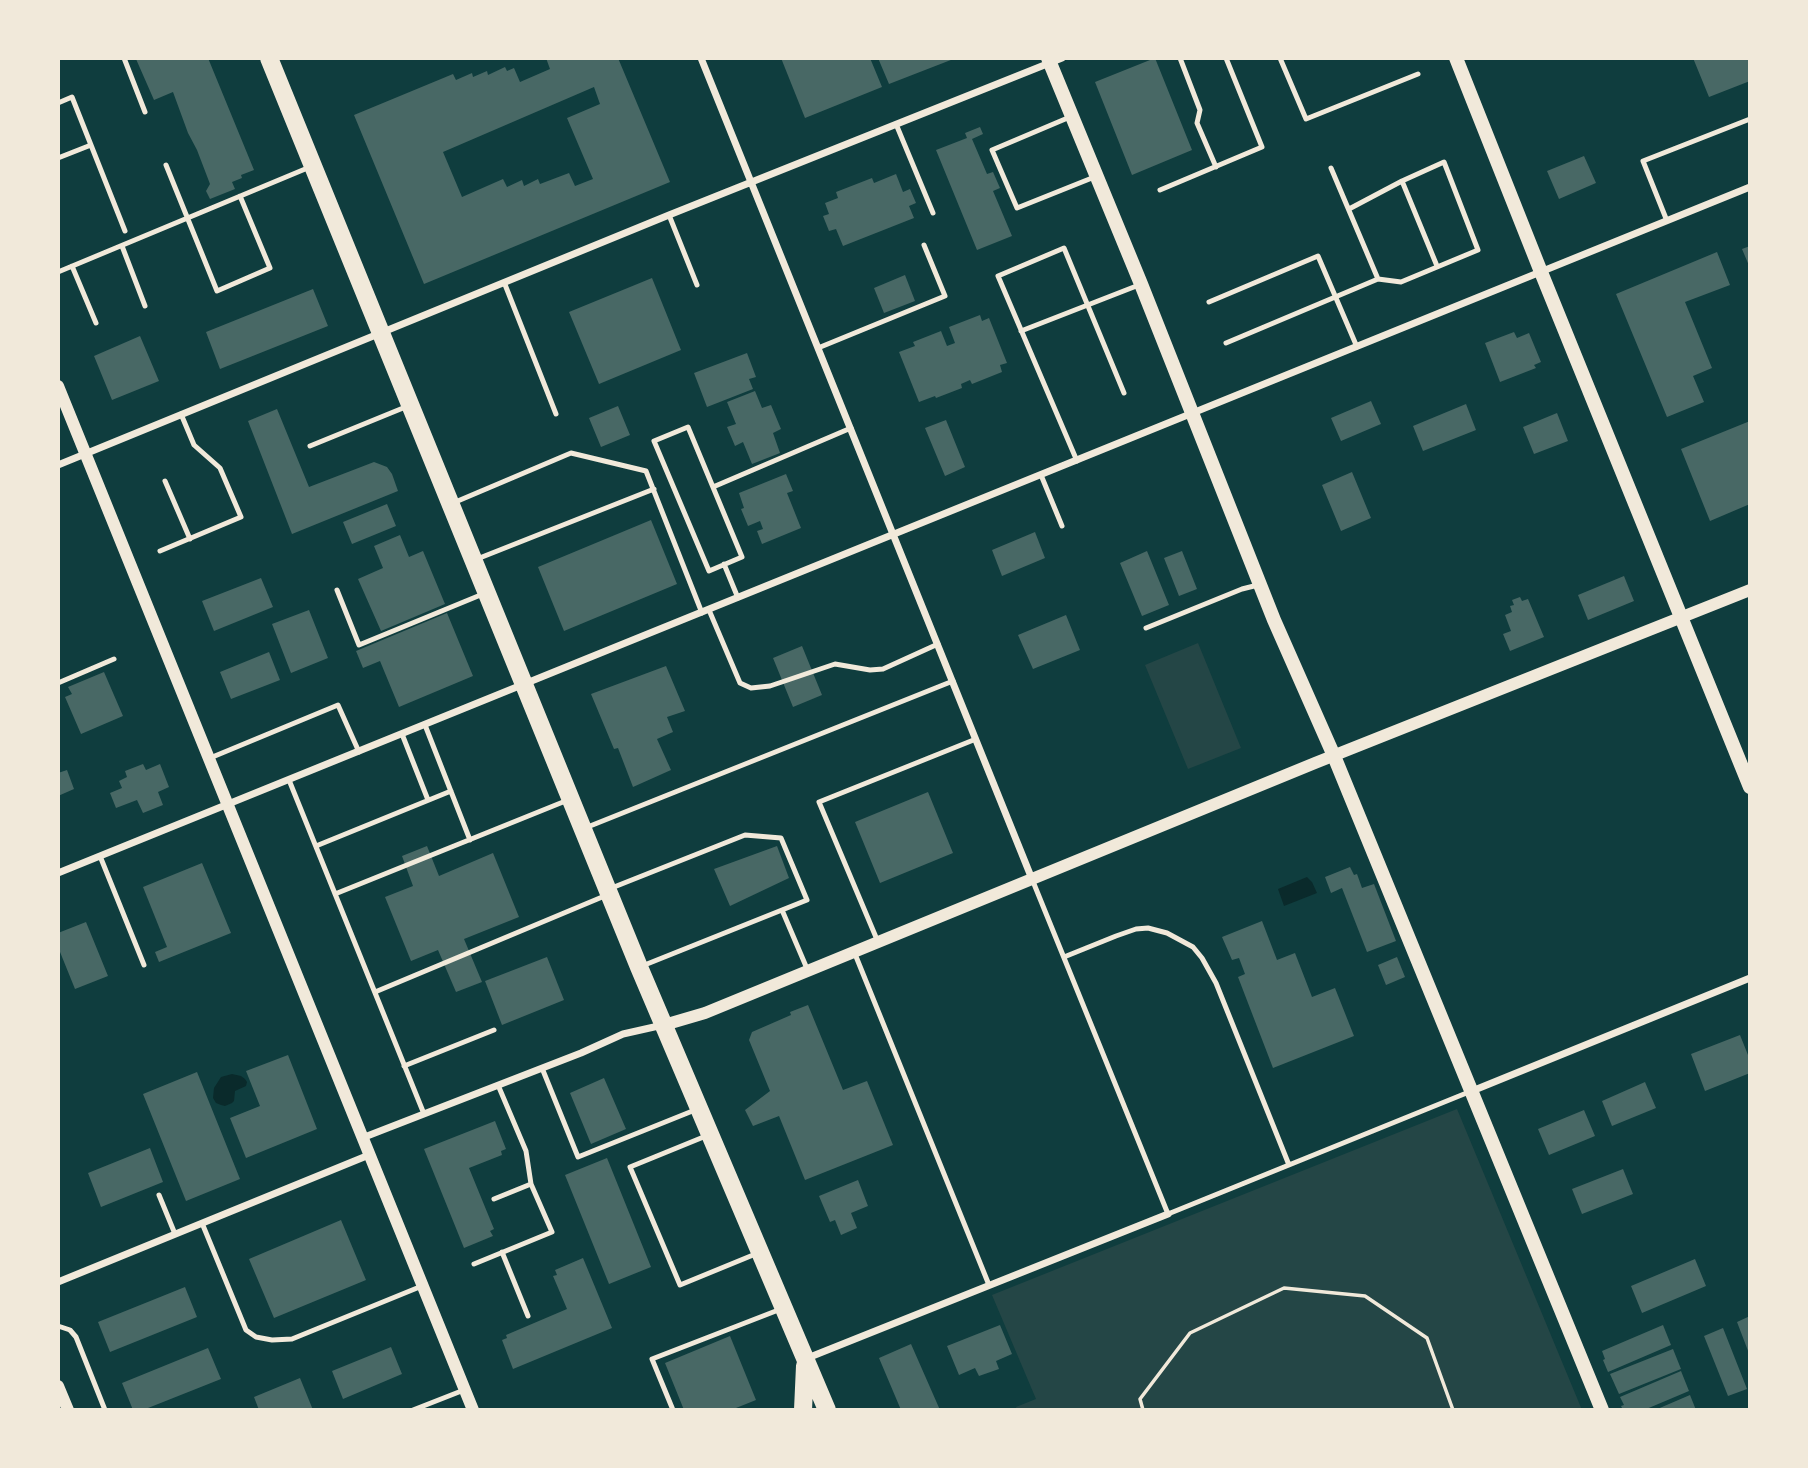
<!DOCTYPE html>
<style>
body{margin:0}
#map{position:relative;width:1808px;height:1468px;overflow:hidden;background:#0f3d3e;font-family:"Roboto Condensed",sans-serif}
canvas{display:block}
.frame{position:absolute;inset:0;border:60px solid #f1e9da;pointer-events:none}
</style>
<div id="map">
<canvas width="1808" height="1468"></canvas>
<div class="frame"></div>
</div>
<script>
const ctx = document.querySelector('canvas').getContext('2d');
ctx.lineJoin = 'round';
function paint(path, color) {
  ctx.fillStyle = color;
  ctx.fill(path, 'evenodd');
}
function shape(rows) {
  const path = new Path2D();
  for (const r of rows) {
    path.moveTo(r[0], r[1]);
    for (let i = 2; i < r.length; i += 2) path.lineTo(r[i], r[i + 1]);
  }
  return path;
}
function trace(path, color, width, dash) {
  ctx.strokeStyle = color;
  ctx.lineWidth = width;
  ctx.lineCap = dash ? 'butt' : 'round';
  ctx.setLineDash(dash || []);
  ctx.stroke(path);
}
const green = shape([
 [1198,643,1241,748,1188,769,1145,665],
 [1457,1109,1582,1410,1017,1410,1016,1407,1036,1399,992,1295]
]);
const water = shape([
 [1307,877,1312,882,1317,893,1284,906,1278,889],
 [232,1074,241,1076,245,1079,247,1082,246,1086,235,1091,234,1101,232,1103,225,1106,221,1105,216,1103,213,1098,214,1088,221,1077]
]);
const building = shape([
 [139,58,208,58,254,170,241,175,242,178,232,182,235,189,210,199,206,191,210,184,197,150,188,133,173,92,154,100,136,59],
 [546,58,618,58,670,182,424,284,354,115,453,74,456,80,472,73,473,77,487,71,488,75,505,67,507,71,514,68,520,82,550,69],
 [594,87,600,104,567,118,593,179,575,186,569,173,540,184,538,179,524,186,522,180,507,187,503,179,462,197,443,152],
 [781,58,870,58,882,87,805,118],
 [878,58,956,58,889,84],
 [1155,58,1192,150,1132,175,1095,82],
 [1693,58,1750,58,1750,81,1709,97],
 [980,127,983,134,972,139,987,174,993,172,1000,188,993,191,1012,236,977,250,936,150,967,138,965,133],
 [1584,156,1596,183,1559,199,1547,171],
 [896,174,903,192,910,189,916,203,909,206,914,218,843,246,836,229,829,231,823,216,829,214,825,203,838,198,836,192,872,178,874,183],
 [1750,246,1750,268,1742,249],
 [1717,252,1730,285,1685,302,1712,368,1693,376,1704,402,1667,417,1616,294],
 [905,275,915,301,884,313,874,288],
 [652,278,681,350,599,384,569,312],
 [313,289,328,326,220,369,206,332],
 [980,315,982,321,989,318,1007,363,1000,365,1002,372,972,384,970,380,961,384,962,388,936,398,935,396,919,402,899,352,915,346,913,342,941,331,947,346,955,343,949,327],
 [1514,332,1517,338,1529,333,1541,362,1534,365,1536,368,1500,382,1485,343],
 [140,336,159,381,112,400,94,356],
 [747,353,756,377,749,379,753,389,707,407,694,373],
 [755,391,762,408,771,405,781,429,773,433,780,453,752,464,743,442,735,446,727,427,736,424,727,402],
 [1371,401,1381,424,1341,441,1331,418],
 [1466,404,1476,430,1423,451,1413,426],
 [618,406,630,435,601,447,589,418],
 [277,409,309,487,374,462,387,467,392,474,398,491,292,534,248,421],
 [1557,413,1568,441,1534,454,1523,427],
 [946,420,965,467,945,476,925,428],
 [1750,421,1750,504,1710,521,1681,449],
 [1352,472,1371,518,1341,531,1322,485],
 [786,474,793,491,787,493,801,528,762,544,757,531,763,529,760,521,748,526,741,509,744,508,739,493],
 [387,504,396,526,352,544,343,522],
 [651,520,677,584,564,631,538,567],
 [1035,532,1045,558,1002,576,992,550],
 [400,535,409,557,423,551,445,604,381,631,358,579,383,568,374,546],
 [1147,551,1169,605,1142,616,1120,563],
 [1182,551,1197,589,1179,596,1164,558],
 [1624,576,1634,601,1588,620,1578,595],
 [261,578,273,607,214,631,202,601],
 [1520,597,1522,601,1528,599,1544,637,1510,651,1503,634,1511,631,1505,615,1512,612,1510,606,1514,605,1512,600],
 [309,610,328,658,291,673,272,624],
 [447,613,473,676,399,707,380,661,363,668,356,651],
 [1066,615,1080,650,1033,669,1018,635],
 [802,646,822,695,793,707,773,658],
 [269,652,280,680,231,699,220,672],
 [666,666,685,711,667,717,673,732,657,739,671,770,633,787,618,748,614,749,591,694],
 [104,672,123,716,81,734,65,697,72,694,68,687],
 [143,764,146,770,160,764,169,787,158,792,163,805,143,813,137,800,116,808,110,793,122,788,119,781,127,777,125,771],
 [67,770,74,789,58,796,58,773],
 [928,792,953,853,880,883,855,822],
 [427,846,439,876,493,853,519,917,464,939,482,982,456,992,438,950,411,961,385,897,413,886,402,856],
 [777,846,789,878,730,906,714,869],
 [202,863,231,933,159,962,155,952,167,947,143,887],
 [1350,867,1354,875,1357,874,1362,888,1374,884,1396,941,1367,952,1342,888,1331,893,1325,877],
 [1262,921,1277,960,1295,953,1312,997,1335,988,1354,1036,1273,1068,1238,977,1245,974,1239,958,1232,960,1222,937],
 [86,922,108,976,75,989,58,947,58,933],
 [547,957,564,1000,502,1025,485,981],
 [1397,957,1405,977,1386,985,1378,965],
 [808,1005,843,1090,867,1081,893,1145,805,1180,779,1116,753,1126,745,1110,770,1091,749,1040,752,1032,791,1015,790,1012],
 [1740,1035,1750,1060,1750,1073,1705,1091,1691,1054],
 [288,1055,317,1129,246,1158,230,1118,260,1106,246,1071],
 [197,1072,240,1179,186,1201,143,1094],
 [604,1078,626,1129,591,1144,570,1093],
 [1645,1082,1656,1108,1612,1126,1602,1101],
 [1584,1110,1595,1136,1549,1155,1538,1129],
 [495,1121,506,1149,501,1151,502,1155,469,1168,494,1229,490,1231,493,1236,464,1248,424,1149],
 [150,1148,163,1182,101,1207,88,1173],
 [607,1158,651,1267,609,1284,565,1175],
 [1623,1169,1633,1194,1582,1214,1572,1189],
 [858,1180,868,1206,851,1213,857,1228,841,1235,835,1220,830,1222,819,1196],
 [341,1220,366,1280,274,1318,249,1259],
 [583,1258,612,1328,513,1369,502,1340,507,1338,506,1335,567,1309,553,1276,557,1275,555,1270],
 [1695,1259,1706,1286,1642,1313,1631,1286],
 [185,1287,197,1317,110,1352,98,1322],
 [1750,1316,1750,1356,1737,1322],
 [1000,1325,1012,1354,996,1361,999,1369,979,1376,975,1368,959,1375,947,1346],
 [1663,1325,1671,1345,1608,1372,1603,1360,1605,1359,1602,1351],
 [1723,1328,1747,1389,1728,1396,1704,1336],
 [730,1336,756,1400,731,1410,684,1410,665,1363],
 [911,1344,940,1410,901,1410,879,1358],
 [391,1347,402,1374,343,1399,332,1371],
 [208,1348,221,1379,143,1410,133,1410,122,1383],
 [1673,1349,1681,1369,1619,1394,1610,1374],
 [1681,1371,1689,1391,1644,1410,1623,1410,1621,1406,1624,1405,1620,1397],
 [300,1378,313,1410,259,1410,254,1397],
 [1690,1395,1696,1410,1655,1410]
]);
const path = shape([
 [1143,1410,1140,1399,1190,1333,1284,1288,1365,1296,1427,1338,1453,1410]
]);
const service = shape([
 [124,58,145,112],
 [1180,58,1200,110,1197,123,1216,167],
 [1280,58,1306,119,1418,74],
 [58,103,72,97,125,231],
 [1070,117,992,150,1017,208,1097,176],
 [896,124,933,213],
 [58,158,91,145],
 [166,165,217,291,270,268,240,196],
 [1331,168,1378,279],
 [1402,181,1437,266],
 [1160,190,1262,147,1226,58],
 [669,215,697,285],
 [1667,221,1643,161,1750,119],
 [122,246,145,306],
 [72,266,96,323],
 [58,272,310,167],
 [504,282,556,414],
 [1209,302,1318,256,1357,347],
 [1021,331,1139,285],
 [1226,343,1378,279,1401,282,1478,250,1444,162,1402,181,1349,209],
 [818,348,945,296,924,245],
 [688,427,742,557,709,571,654,441,688,427],
 [310,446,408,406],
 [1077,461,998,276,1064,248,1124,393],
 [1041,475,1062,526],
 [165,481,190,539],
 [713,487,851,428],
 [453,503,571,453,646,471,702,613],
 [160,551,241,517,220,468,194,445,181,414],
 [477,559,654,489],
 [724,564,738,598],
 [337,590,359,645,483,594],
 [709,610,740,683,751,688,770,686,835,664,870,670,883,669,938,644],
 [1146,628,1242,589,1258,585],
 [58,683,114,659],
 [425,725,470,840],
 [402,734,428,800],
 [210,758,338,705,359,752],
 [289,780,424,1114],
 [585,828,953,681],
 [316,846,451,791],
 [100,856,144,965],
 [1032,879,1168,1214,1469,1092],
 [609,889,745,835,781,838,807,900,642,966],
 [335,894,568,800],
 [782,910,808,971],
 [878,942,819,802,976,739],
 [855,954,989,1285],
 [1064,957,1116,936,1136,929,1148,928,1167,933,1193,947,1202,958,1216,983,1289,1165],
 [375,992,607,895],
 [404,1066,494,1030],
 [542,1068,578,1157,695,1110],
 [706,1136,630,1167,680,1285,758,1253],
 [159,1195,175,1234],
 [494,1199,531,1184],
 [202,1223,246,1330,256,1337,272,1340,292,1339,422,1286],
 [502,1252,528,1316],
 [474,1264,552,1232,531,1184,526,1151,498,1085],
 [58,1326,70,1330,76,1337,105,1410],
 [413,1410,464,1390],
 [673,1410,652,1359,781,1309]
]);
const minor = shape([
 [701,58,1032,879],
 [58,465,669,215,1062,58],
 [58,873,1750,187],
 [1472,1091,1750,978],
 [362,1138,581,1053,623,1034,663,1025],
 [58,1282,369,1155],
 [805,1359,1168,1214]
]);
const tertiary = shape([
 [58,386,473,1410],
 [664,1025,705,1013,1315,763,1750,590],
 [58,1386,68,1410]
]);
const secondary = shape([
 [1048,58,1141,284,1274,620,1334,756,1602,1410],
 [1456,58,1541,272,1750,787]
]);
const primary = shape([
 [269,58,639,967,827,1410],
 [803,1410,805,1366]
]);
paint(green, '#244646');
paint(water, '#0a2a2b');
paint(building, '#486865');
trace(path, '#f1e9da', 3.5);
trace(service, '#f1e9da', 5);
trace(minor, '#f1e9da', 7);
trace(tertiary, '#f1e9da', 12);
trace(secondary, '#f1e9da', 14);
trace(primary, '#f1e9da', 18);
</script>
